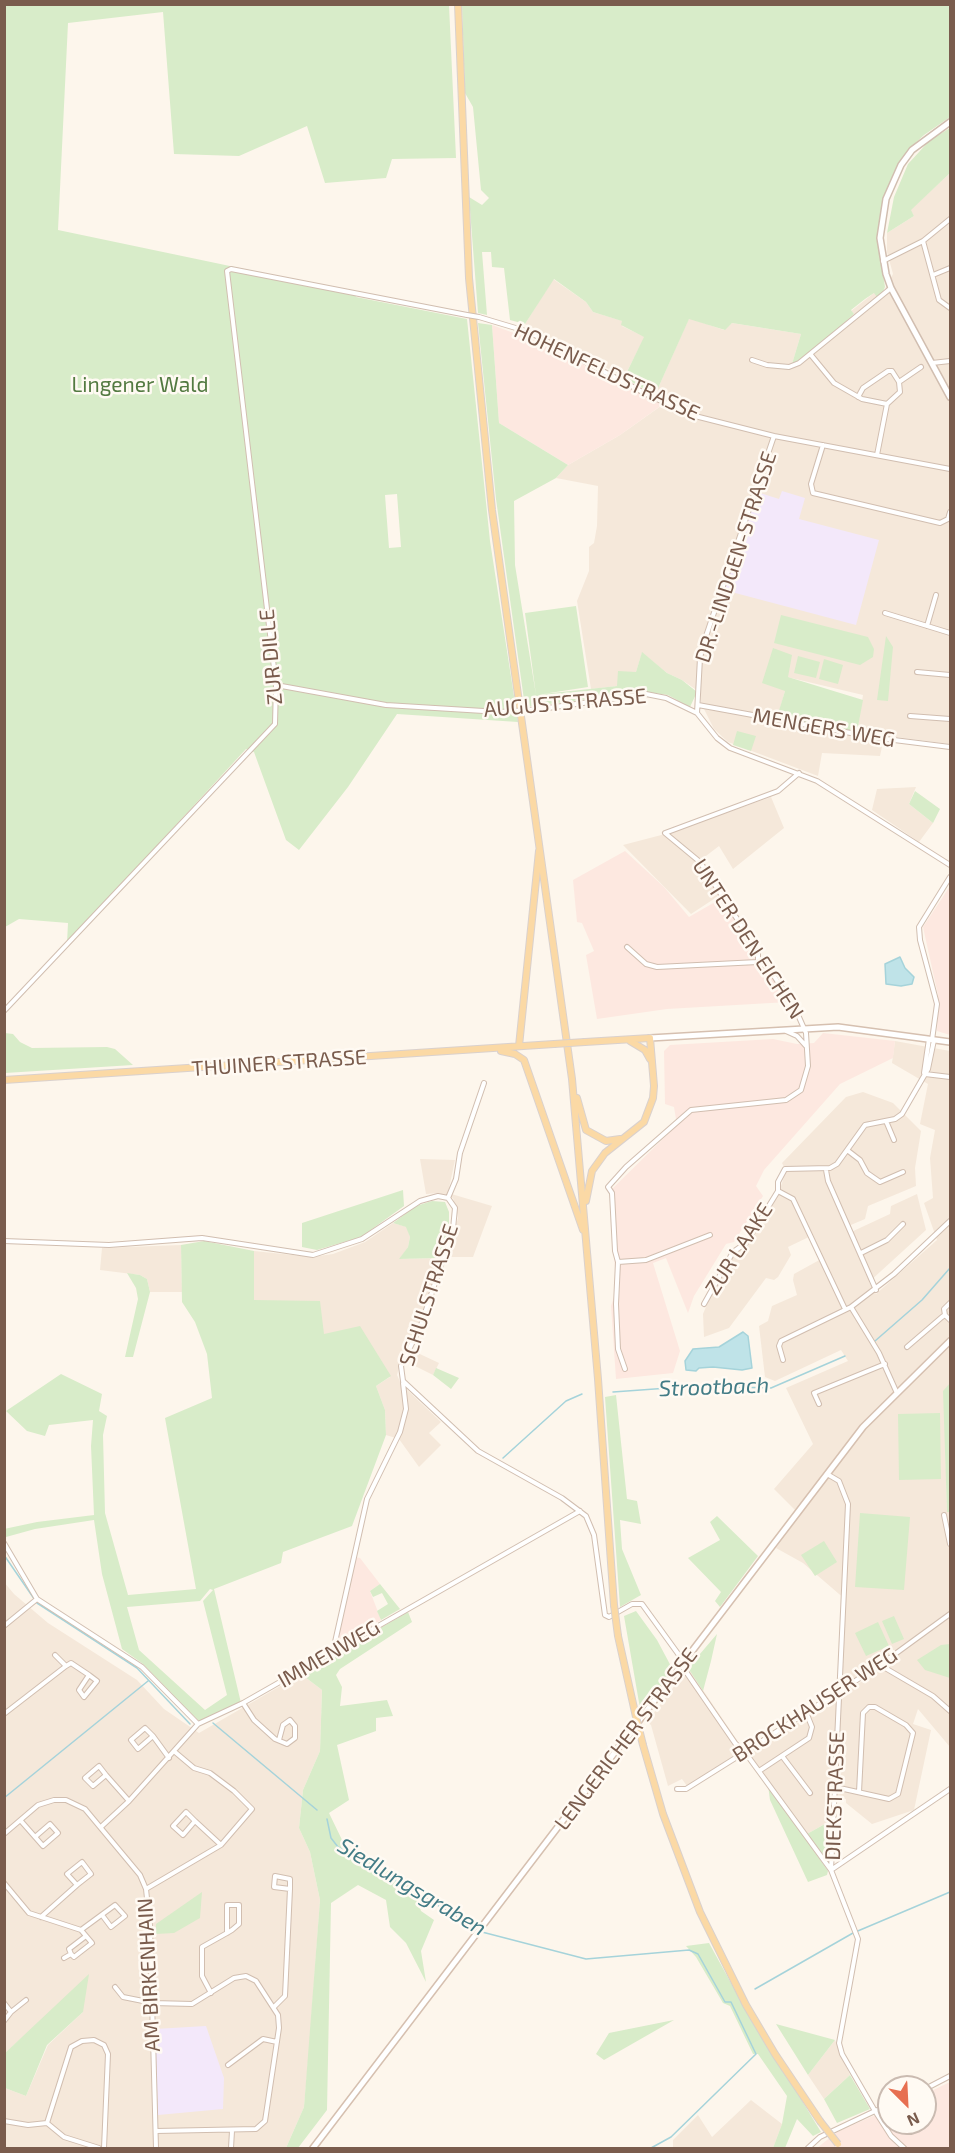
<!DOCTYPE html>
<style>
body{margin:0}
#map{position:relative;width:955px;height:2153px;overflow:hidden;background:#fdf6ec;font-family:"Exo 2",sans-serif}
canvas{display:block}
.frame{position:absolute;inset:0;border:6px solid #7a5c4d;pointer-events:none}
.north{position:absolute;left:877px;top:2075px;width:60px;height:60px;box-sizing:border-box;background:#fffaf3;border:2px solid #cabbb1;border-radius:50%;rotate:156deg;font-size:16px;font-weight:700;line-height:24px;text-align:center;color:#7a5c4d}
.north::after{content:'';display:block;margin:auto;width:21px;height:27px;background:#e76f51;clip-path:polygon(50% 0,100% 100%,50% 72%,0 100%)}
</style>
<div id="map">
<canvas width="955" height="2153"></canvas>
<div class="frame"></div>
<div class="north">N</div>
</div>
<script>
const ctx = document.querySelector('canvas').getContext('2d');
ctx.lineJoin = 'round';
function paint(path, color) {
  ctx.fillStyle = color;
  ctx.fill(path, 'evenodd');
}
function shape(rows) {
  const path = new Path2D();
  for (const r of rows) {
    path.moveTo(r[0], r[1]);
    for (let i = 2; i < r.length; i += 2) path.lineTo(r[i], r[i + 1]);
  }
  return path;
}
function trace(path, color, width, dash) {
  ctx.strokeStyle = color;
  ctx.lineWidth = width;
  ctx.lineCap = dash ? 'butt' : 'round';
  ctx.setLineDash(dash || []);
  ctx.stroke(path);
}
function drawText(font, color, halo, rows, align = 'center') {
  ctx.font = font + ' "Exo 2",sans-serif';
  ctx.lineWidth = 5;
  ctx.setLineDash([]);
  ctx.textBaseline = 'middle';
  ctx.strokeStyle = halo;
  ctx.fillStyle = color;
  for (const [text, x, y, turn = 0] of rows) {
    ctx.save();
    ctx.translate(x, y);
    ctx.rotate((+turn || 0) * Math.PI / 180);
    ctx.textAlign = isNaN(turn) ? turn : align;
    if (halo) ctx.strokeText(text, 0, 0);
    ctx.fillText(text, 0, 0);
    ctx.restore();
  }
}
const residential = shape([
 [950,173,950,744,857,732,863,695,787,677,774,648,785,691,776,722,837,731,883,742,880,756,822,753,818,776,728,742,714,729,701,703,701,693,682,680,667,673,642,653,636,672,617,686,591,689,577,601,589,571,589,547,594,543,597,526,598,486,556,478,568,465,620,435,668,401,655,395,689,318,724,330,732,323,801,334,792,364,854,314,851,311,874,293,882,294,893,274,887,252,887,233,914,216,910,210],
 [553,279,586,302,593,312,623,321,622,326,645,337,624,377,525,324],
 [916,787,909,804,933,823,919,842,872,810,877,789],
 [771,797,784,828,733,869,719,846,702,859,723,893,691,914,623,845,669,833],
 [895,1041,950,1051,950,1383,944,1391,947,1511,950,1512,950,1747,918,1709,913,1724,931,1730,914,1810,872,1824,846,1803,846,1799,833,1798,832,1820,807,1834,749,1754,864,1680,859,1677,842,1688,846,1600,803,1563,776,1548,800,1515,774,1489,813,1444,786,1388,848,1361,841,1350,775,1381,765,1377,759,1326,768,1321,772,1306,797,1295,793,1280,794,1274,823,1258,813,1235,788,1247,791,1255,778,1277,774,1280,766,1278,729,1328,704,1337,703,1314,710,1297,734,1254,747,1247,778,1195,786,1171,782,1163,846,1097,863,1092,893,1103,921,1131,915,1168,916,1186,868,1206,865,1219,846,1227,849,1233,890,1214,891,1206,917,1194,926,1230,869,1282,876,1294,937,1240,924,1203,933,1198,930,1158,935,1130,920,1124,928,1084,892,1063],
 [420,1159,455,1160,448,1193,492,1206,473,1257,447,1257,458,1218,456,1208,453,1198,438,1193,426,1194],
 [393,1223,407,1227,410,1237,408,1247,400,1259,440,1258,419,1322,407,1348,439,1363,433,1375,401,1359,397,1375,401,1384,441,1422,429,1433,441,1445,419,1467,399,1439,386,1435,385,1410,376,1386,390,1377,324,1334,254,1300,254,1251,312,1257,333,1254,365,1242],
 [181,1245,182,1292,150,1292,147,1279,140,1275,100,1270,102,1248],
 [4,1582,14,1594,48,1623,137,1680,164,1709,199,1733,301,1674,322,1690,320,1751,303,1790,299,1828,310,1852,320,1900,309,2051,304,2107,286,2148,5,2148,5,2088,26,2096,48,2045,83,2012,25,2035,5,2053],
 [688,1668,739,1743,737,1754,687,1786,682,1779,668,1786,651,1725,647,1722],
 [835,2040,850,2075,824,2099,808,2075],
 [751,2100,782,2124,773,2148,673,2148,673,2140,698,2115,712,2137]
]);
const commercial = shape([
 [492,325,541,343,662,405,620,435,568,465,499,423],
 [625,851,664,887,689,917,722,898,788,1002,667,1009,597,1019,586,955,594,951,582,923,577,922,573,880],
 [950,886,950,1035,937,1031,938,995,923,927],
 [823,1033,895,1041,893,1058,840,1084,764,1170,756,1186,763,1196,734,1242,726,1244,694,1296,688,1313,666,1258,653,1263,680,1351,673,1373,616,1379,611,1306,616,1291,611,1190,677,1125,674,1107,665,1104,664,1051,670,1045,773,1039,797,1044,814,1043],
 [356,1557,360,1558,380,1584,370,1591,381,1620,335,1648],
 [950,2082,950,2148,817,2148,837,2132,889,2109,889,2123,925,2123,925,2094]
]);
const education = shape([
 [782,491,805,498,799,519,879,540,856,625,724,590,757,492,779,499],
 [206,2026,224,2078,223,2109,158,2115,155,2029]
]);
const green = shape([
 [5,5,449,5,456,158,392,159,386,178,325,183,307,126,239,156,174,154,163,12,68,23,58,230,354,292,356,297,467,319,490,541,518,722,397,714,348,787,299,850,286,840,254,752,246,749,67,943,68,923,19,919,5,927],
 [397,494,401,547,389,548,385,495],
 [462,5,950,5,950,117,924,135,910,148,887,195,878,238,885,287,882,294,877,297,874,293,865,299,851,310,854,314,816,349,799,362,792,364,801,334,732,323,725,330,689,319,655,395,624,378,644,337,621,325,622,321,593,312,586,302,554,279,525,324,510,320,504,268,492,267,491,252,482,252,487,315,478,313,469,197,482,205,489,198,481,190,473,107,465,93],
 [950,128,950,173,911,210,914,216,887,233,894,197,908,164,930,140],
 [478,323,492,325,499,423,568,465,556,478,514,501,515,565,536,695,525,613,576,606,588,687,543,694,617,686,618,671,636,672,642,652,667,673,682,680,697,692,690,707,668,695,646,692,525,707,496,499],
 [781,615,868,637,874,649,873,657,860,665,774,643],
 [886,636,893,647,888,701,877,700],
 [773,648,792,655,788,677,863,700,857,732,777,717,785,691,762,683],
 [798,656,820,662,816,678,794,673],
 [824,659,843,665,838,684,819,679],
 [737,731,756,736,751,751,733,745],
 [915,791,940,809,933,823,909,804],
 [5,1033,13,1034,20,1042,32,1048,107,1047,115,1049,133,1065,5,1073],
 [403,1190,404,1206,361,1237,317,1250,302,1247,302,1223],
 [432,1201,445,1202,449,1212,449,1229,440,1258,399,1259,408,1247,410,1237,406,1227,393,1223,416,1206],
 [204,1241,254,1251,254,1300,320,1301,324,1334,360,1326,391,1376,376,1386,385,1410,386,1435,352,1526,283,1552,281,1563,214,1589,241,1703,199,1721,143,1664,122,1649,102,1574,94,1520,35,1529,6,1537,4,1529,37,1522,94,1515,91,1446,93,1420,49,1425,45,1436,27,1431,6,1411,61,1374,102,1394,99,1411,107,1416,103,1435,105,1513,128,1595,196,1589,165,1418,212,1398,207,1354,195,1322,182,1302,181,1245],
 [210,1589,213,1590,203,1601,227,1695,205,1710,139,1650,127,1607,200,1601],
 [127,1273,140,1275,147,1279,150,1292,133,1357,125,1357,138,1299,136,1288],
 [436,1368,459,1378,451,1389,433,1375],
 [950,1383,950,1512,947,1512,943,1391],
 [616,1395,627,1499,637,1501,641,1524,620,1520,622,1549,641,1595,620,1607,605,1397],
 [940,1413,941,1479,899,1480,898,1414],
 [860,1513,910,1517,904,1590,855,1587],
 [717,1516,758,1556,720,1607,715,1601,721,1592,688,1558,720,1540,710,1522],
 [824,1541,837,1562,815,1576,801,1555],
 [380,1584,400,1609,381,1620,377,1611,388,1604,382,1593,373,1597,370,1591],
 [636,1611,657,1640,673,1670,641,1714,624,1616],
 [408,1612,412,1622,340,1669,336,1675,342,1687,340,1706,387,1700,393,1716,376,1718,376,1731,337,1745,349,1800,329,1813,344,1844,377,1866,411,1881,421,1911,434,1920,421,1951,426,1982,406,1943,390,1927,386,1900,358,1885,331,1903,327,2110,298,2148,286,2148,304,2107,320,1900,310,1852,299,1828,303,1790,320,1751,322,1690,301,1674],
 [894,1616,904,1639,892,1644,882,1621],
 [878,1622,889,1646,866,1656,855,1633],
 [717,1634,711,1661,703,1691,688,1668],
 [950,1644,950,1678,925,1670,917,1660,941,1645],
 [768,1785,828,1871,827,1875,808,1882,770,1800],
 [832,1820,830,1865,807,1834],
 [202,1892,200,1918,174,1933,156,1934,156,1924],
 [709,1943,736,1992,821,2132,813,2136,797,2119,785,2148,773,2148,782,2124,787,2096,758,2054,753,2054,730,2006,723,2003,696,1957,686,1946],
 [89,1974,83,2012,47,2045,26,2096,5,2088,5,2053],
 [674,2020,604,2060,596,2054,609,2033],
 [776,2024,835,2040,808,2075],
 [850,2075,870,2109,837,2123,824,2099]
]);
const water = shape([
 [900,957,905,968,914,977,912,984,901,986,886,984,885,964,900,957],
 [743,1332,748,1336,752,1368,742,1370,713,1367,699,1368,696,1371,686,1370,685,1361,693,1349,719,1347,743,1332]
]);
const stream = shape([
 [875,1341,922,1300,950,1268],
 [613,1392,696,1386,771,1388,845,1356],
 [503,1458,566,1401,582,1394],
 [4,1555,37,1603,137,1668,190,1724],
 [213,1723,317,1810],
 [4,1798,148,1681],
 [327,1819,331,1838,338,1847,478,1929],
 [482,1932,586,1959,689,1950,698,1954,725,2002,731,2002,756,2054,671,2137,651,2148],
 [755,1989,853,1933,950,1892]
]);
const minor = shape([
 [923,241,939,300,950,308],
 [883,261,923,241,950,219],
 [933,275,950,268],
 [479,317,529,332,650,396,695,416,774,436,950,469],
 [811,355,834,383,862,399,887,404],
 [752,360,767,365,789,367,799,363,891,288],
 [932,363,950,361],
 [858,397,863,388,888,371,892,371,899,382],
 [823,445,811,484,813,493,940,523,948,519,950,512],
 [877,455,887,404,900,392,899,382,921,367],
 [885,613,950,633],
 [927,626,936,595],
 [917,672,950,675],
 [276,685,386,705,500,712],
 [698,705,878,738,950,747],
 [541,709,646,694,666,698,697,713,717,738,730,748,817,781,950,865],
 [697,713,700,658,703,645,774,436],
 [910,716,950,719],
 [627,947,646,964,657,967,758,962],
 [4,1011,275,724,276,685,227,271,231,269,467,315],
 [786,1031,797,1036,806,1046],
 [932,1040,937,1004,920,940,919,927,950,877],
 [924,1073,929,1039],
 [925,1074,950,1077],
 [886,1121,894,1140],
 [847,1150,860,1160,867,1173,880,1182,903,1172],
 [826,1170,828,1181,876,1290],
 [778,1191,793,1199,845,1309],
 [448,1198,456,1179,460,1153,484,1083],
 [4,1241,109,1245,202,1238,313,1255,362,1239,420,1201,438,1196,448,1198,455,1208,453,1229,421,1325,401,1366,403,1381,478,1451,562,1498,586,1516,594,1535,605,1615,609,1617,632,1604,642,1604,684,1662],
 [861,1253,887,1240,903,1224],
 [618,1262,646,1260,710,1235],
 [704,1304,733,1252,746,1243,778,1191,778,1182,785,1169,830,1168,837,1164,865,1125,895,1119,902,1114,928,1069,934,1040],
 [945,1315,944,1309,950,1303],
 [907,1347,942,1317,945,1315,950,1320],
 [783,1360,779,1346,781,1341,851,1307],
 [625,1369,618,1349,616,1304,618,1262,615,1251,612,1193,608,1187,626,1167,691,1110,786,1100,801,1090,808,1066,806,1033,795,1008,768,967,758,962,758,951,700,862,665,833,778,791,799,773],
 [896,1391,879,1353,851,1307,894,1274,950,1221],
 [819,1404,814,1393,885,1364],
 [944,1515,950,1544],
 [4,1543,37,1599,142,1667,198,1724],
 [4,1626,37,1599],
 [333,1651,367,1499,400,1432,406,1409,403,1383],
 [55,1655,66,1666],
 [880,1665,933,1696,950,1711],
 [682,1666,735,1743,747,1755,831,1870,950,1789],
 [243,1703,254,1720,275,1739,287,1744,295,1738,295,1726,290,1720,283,1725,279,1740],
 [4,1714,66,1666,71,1663,89,1675,97,1681,84,1697,79,1690,89,1675],
 [153,1736,145,1728,131,1740,138,1749,153,1736,169,1758],
 [782,1756,810,1793],
 [759,1771,809,1738,812,1727,806,1712],
 [106,1775,99,1766,85,1778,93,1786,106,1775,129,1801],
 [835,1787,889,1799,898,1794,913,1733,906,1725,875,1707,869,1707,863,1713,859,1792],
 [677,1789,686,1789,745,1752,880,1665,950,1614],
 [21,1821,43,1846,58,1833,50,1824,35,1837],
 [195,1821,186,1812,173,1826,183,1835,195,1821,221,1845],
 [102,1826,129,1801,198,1724,243,1703,580,1511],
 [4,1834,38,1805,54,1800,66,1800,85,1809,140,1875,146,1889,150,1926,156,2148],
 [4,1883,29,1913,81,1930,115,1905,125,1916,111,1927,102,1915],
 [146,1889,221,1845,252,1809,234,1791,210,1773,194,1768,175,1752],
 [41,1917,77,1885,67,1874,82,1862,91,1874,77,1885],
 [71,1954,69,1949,86,1936],
 [64,1958,71,1954,74,1957,92,1943,81,1930],
 [115,1987,123,1997,153,2003,192,2004,234,1978,246,1976,256,1981,278,2015,279,2028,265,2121,256,2129,156,2131],
 [211,1993,202,1976,202,1947,227,1933,232,1930,239,1924,239,1905,227,1905,227,1933],
 [4,2003,11,2012],
 [274,2007,285,1996,290,1889,290,1879,275,1876,274,1887,290,1889],
 [4,2021,11,2012,26,2000],
 [228,2065,263,2039,277,2042],
 [925,2089,950,2076],
 [889,2105,875,2111,891,2136,904,2148],
 [4,2121,28,2125,47,2123],
 [47,2123,71,2047,82,2041,94,2040,104,2045,108,2054,104,2148],
 [47,2123,64,2137,99,2148],
 [231,2148,232,2131],
 [808,2148,820,2137,875,2111,842,2054,839,2043,858,1939,831,1870,848,1504,839,1481,827,1474]
]);
const tertiary = shape([
 [950,122,912,150,901,165,886,199,880,238,886,274,891,288,950,397]
]);
const secondary = shape([
 [650,1038,838,1027,950,1042],
 [313,2148,863,1427,950,1341]
]);
const primary = shape([
 [458,4,469,278,492,510,572,1079,598,1379,614,1605],
 [630,1041,645,1050,650,1059],
 [585,1042,650,1038,654,1086,653,1098,644,1122,605,1153,592,1171,586,1201],
 [519,1046,539,851],
 [501,1051,515,1054,524,1060,583,1230],
 [4,1080,554,1044],
 [577,1098,586,1130,606,1141,620,1139],
 [618,1636,636,1717],
 [643,1745,663,1814,700,1912,746,2005,775,2054,820,2121]
]);
const minorBridge = shape([
 [467,315,479,317],
 [500,712,541,709]
]);
const primaryBridge = shape([
 [554,1044,585,1042],
 [614,1605,618,1636],
 [636,1717,643,1745],
 [820,2121,838,2144]
]);
const streetNames = [
 ["HOHENFELDSTRASSE",607,372,25],
 ["DR.-LINDGEN-STRASSE",736,557,-72],
 ["ZUR DILLE",271,657,-95],
 ["AUGUSTSTRASSE",565,703,-5],
 ["MENGERS WEG",824,728,10],
 ["UNTER DEN EICHEN",748,939,57],
 ["THUINER STRASSE",279,1063,-4],
 ["ZUR LAAKE",739,1249,-57],
 ["SCHULSTRASSE",429,1295,-72],
 ["IMMENWEG",329,1654,-30],
 ["BROCKHAUSER WEG",815,1705,-33],
 ["LENGERICHER STRASSE",626,1739,-53],
 ["DIEKSTRASSE",835,1796,-88],
 ["AM BIRKENHAIN",149,1975,-93]
];
const parkNames = [
 ["Lingener Wald",140,385]
];
const waterNames = [
 ["Strootbach",714,1387,-2],
 ["Siedlungsgraben",412,1887,31]
];
paint(residential, '#f5e8da');
paint(commercial, '#fde8e0');
paint(education, '#f3e8fa');
paint(green, '#d8ecc9');
paint(water, '#bfe3e8');
trace(water, '#a5d3da', 1.5);
trace(stream, '#a5d3da', 1.5);
trace(minor, '#d1beb0', 6);
trace(tertiary, '#d1beb0', 8);
trace(secondary, '#d6c0b0', 8);
trace(primary, '#dad1cd', 8);
trace(minor, '#fff', 4);
trace(tertiary, '#fff', 5);
trace(secondary, '#fff', 5);
trace(primary, '#fbd9a5', 6);
trace(minorBridge, '#d1beb0', 6, []);
trace(primaryBridge, '#dad1cd', 8, []);
trace(minorBridge, '#fff', 4);
trace(primaryBridge, '#fbd9a5', 6);
drawText('21px', '#7a5c4d', '#fffaf3', streetNames);
drawText('21px', '#537a41', '#fffaf3', parkNames);
drawText('italic 22px', '#437c86', '#fffaf3', waterNames);
</script>
